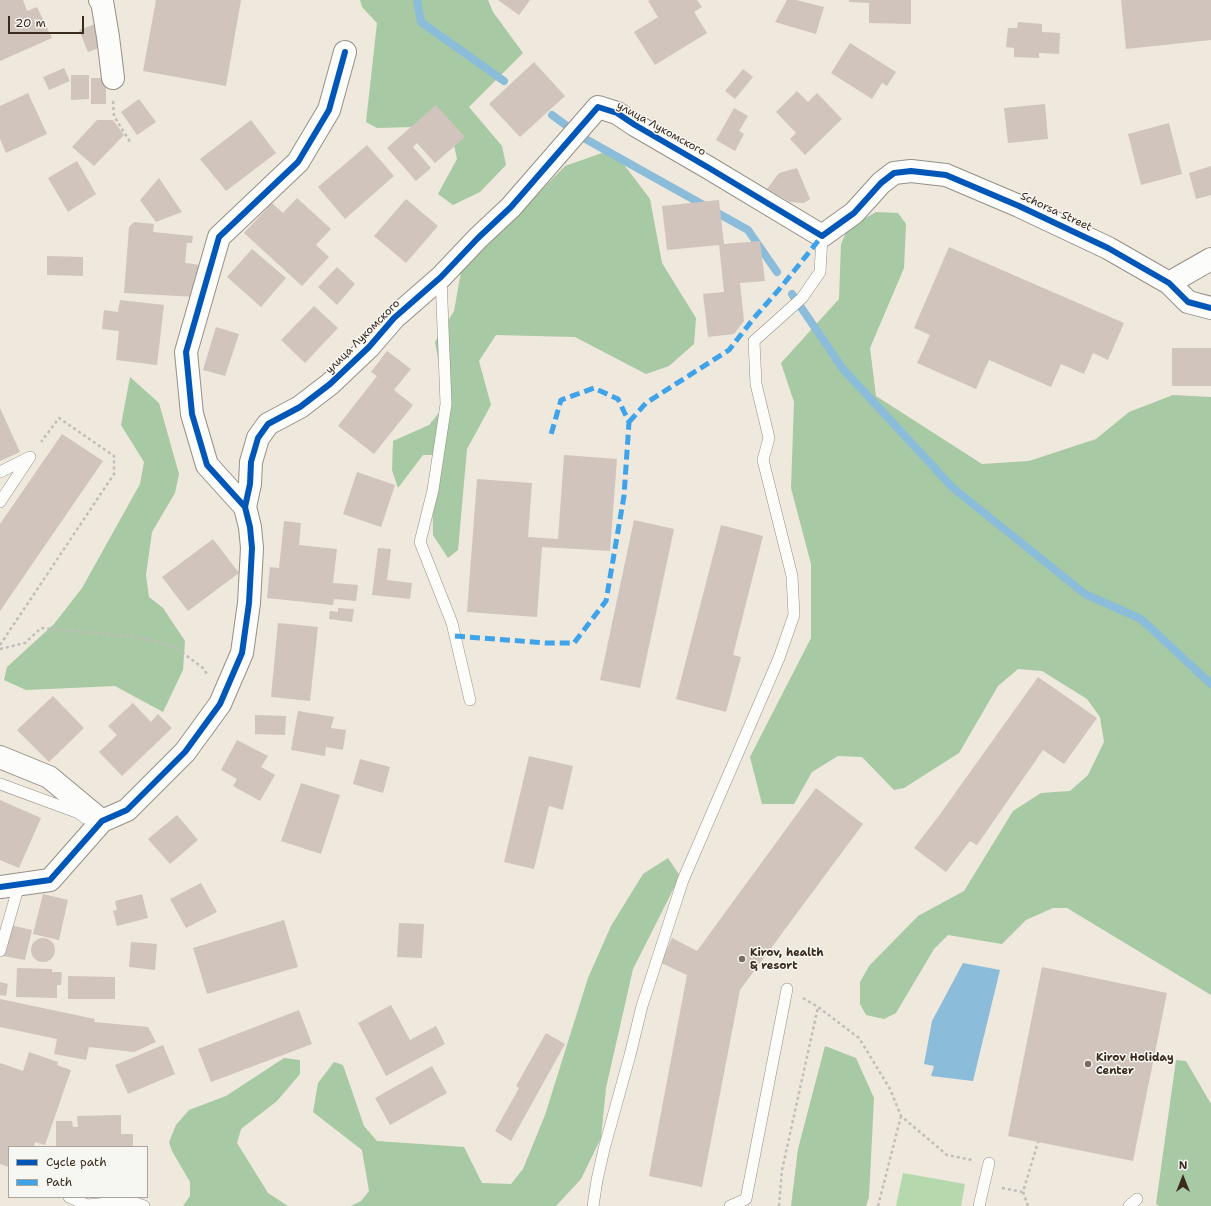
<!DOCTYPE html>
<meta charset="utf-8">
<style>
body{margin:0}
#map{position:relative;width:1211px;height:1206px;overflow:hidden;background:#eee8dd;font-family:"Shantell Sans",sans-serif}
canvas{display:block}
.legend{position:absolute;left:8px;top:1146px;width:140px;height:52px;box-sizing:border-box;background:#f6f6f2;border:1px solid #aba49d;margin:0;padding:5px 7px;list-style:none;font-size:12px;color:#3b2a1e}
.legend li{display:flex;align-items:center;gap:8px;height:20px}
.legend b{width:20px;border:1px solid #aba49d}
.north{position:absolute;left:1163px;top:1158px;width:40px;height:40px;-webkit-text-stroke:3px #f6f6f2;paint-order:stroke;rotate:0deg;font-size:11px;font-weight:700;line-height:16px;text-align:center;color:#3b2a1e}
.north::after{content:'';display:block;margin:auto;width:14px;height:18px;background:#3b2a1e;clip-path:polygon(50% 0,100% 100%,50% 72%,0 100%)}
.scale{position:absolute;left:8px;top:16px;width:76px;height:18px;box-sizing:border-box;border:2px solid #3b2a1e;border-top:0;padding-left:5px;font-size:12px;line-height:14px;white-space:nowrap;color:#3b2a1e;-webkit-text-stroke:3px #f6f6f2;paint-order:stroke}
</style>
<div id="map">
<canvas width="1211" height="1206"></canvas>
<ul class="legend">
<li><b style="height:5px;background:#0057b8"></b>Cycle path</li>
<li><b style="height:5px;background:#3fa3ea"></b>Path</li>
</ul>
<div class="north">N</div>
<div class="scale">20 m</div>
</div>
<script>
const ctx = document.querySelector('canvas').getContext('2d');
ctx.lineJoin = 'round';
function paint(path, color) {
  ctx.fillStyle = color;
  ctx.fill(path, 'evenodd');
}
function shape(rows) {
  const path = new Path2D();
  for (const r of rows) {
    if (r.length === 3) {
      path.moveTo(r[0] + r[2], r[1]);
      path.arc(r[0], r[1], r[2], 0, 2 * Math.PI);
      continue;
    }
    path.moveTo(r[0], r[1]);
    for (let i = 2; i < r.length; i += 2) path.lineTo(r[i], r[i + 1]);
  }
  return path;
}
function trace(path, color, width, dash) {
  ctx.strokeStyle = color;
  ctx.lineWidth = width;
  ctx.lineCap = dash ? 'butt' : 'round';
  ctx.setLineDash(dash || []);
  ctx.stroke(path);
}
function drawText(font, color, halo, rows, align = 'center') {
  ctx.font = font + ' "Shantell Sans",sans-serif';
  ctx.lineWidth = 3;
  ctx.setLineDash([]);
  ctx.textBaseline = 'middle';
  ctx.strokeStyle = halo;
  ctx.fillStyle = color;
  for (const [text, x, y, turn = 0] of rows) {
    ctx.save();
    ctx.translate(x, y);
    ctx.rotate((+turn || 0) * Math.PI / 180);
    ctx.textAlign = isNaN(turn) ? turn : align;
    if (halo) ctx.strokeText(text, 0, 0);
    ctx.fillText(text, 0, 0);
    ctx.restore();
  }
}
const green = shape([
 [903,1173,965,1184,961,1206,896,1206]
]);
const forest = shape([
 [360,0,488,0,493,12,523,53,469,107,502,146,506,165,480,192,453,205,438,194,457,159,450,126,377,128,366,122,377,23,362,7],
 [602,153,619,158,650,199,662,263,696,318,694,344,669,366,646,374,575,337,496,335,479,361,491,405,467,449,458,550,448,558,433,535,432,455,423,455,398,488,392,470,393,441,429,425,446,404,435,342,454,311,461,272,565,166],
 [876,212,898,213,906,224,904,268,870,348,876,396,982,464,1029,461,1096,439,1129,412,1173,395,1211,397,1211,995,1067,908,1053,908,1026,920,1002,944,948,935,934,949,896,1013,884,1019,866,1015,860,1004,860,982,869,966,918,916,964,891,1013,811,1041,793,1070,791,1088,775,1104,742,1100,717,1087,699,1042,671,1018,669,998,686,959,753,904,788,894,790,862,757,838,756,812,772,794,804,762,804,750,757,811,638,811,564,791,488,794,402,781,363,839,299,841,244,848,228],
 [130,377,159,403,179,474,175,493,152,532,146,575,149,597,163,608,185,641,183,670,163,712,115,686,26,690,4,680,7,667,54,624,82,588,140,484,144,462,121,425],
 [668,858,680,876,633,969,606,1088,601,1138,581,1179,556,1206,351,1206,361,1201,369,1191,362,1150,313,1112,318,1083,334,1062,343,1065,364,1126,377,1141,464,1147,482,1183,511,1184,523,1169,545,1115,588,978,611,926,643,874],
 [825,1046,856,1058,874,1098,869,1197,866,1206,791,1206,798,1149],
 [284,1058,300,1060,300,1074,277,1101,241,1129,237,1143,268,1193,288,1206,183,1206,190,1196,190,1182,172,1151,169,1142,176,1125,189,1110,226,1096],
 [1176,1060,1186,1061,1211,1104,1211,1206,1159,1206,1156,1204]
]);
const water = shape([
 [963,963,1000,970,973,1081,931,1076,934,1066,924,1064,932,1021]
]);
const stream = shape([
 [417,0,421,22,504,81],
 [552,115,582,137,748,230,777,272],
 [792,294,843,369,953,488,1085,594,1141,619,1211,684]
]);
const building = shape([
 [0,0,23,0,27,11,37,7,52,38,0,61],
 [156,0,241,0,226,86,143,71],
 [498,0,530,0,519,15],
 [650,0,697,0,702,7,694,12,707,33,655,65,634,32,658,17,648,1],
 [787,0,796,0,824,7,816,34,775,22],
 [849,0,911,0,911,24,869,23,869,3,849,2],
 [1121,0,1211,0,1211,40,1126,49],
 [1018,22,1042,24,1042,32,1060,33,1059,54,1039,53,1039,58,1014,57,1014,48,1006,47,1008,28,1017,28],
 [95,24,104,46,88,52,79,30],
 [850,43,896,72,887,86,882,83,872,99,831,73],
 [534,62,565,96,520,137,489,104],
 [64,68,70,81,49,90,43,77],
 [743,69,753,77,735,99,725,91],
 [71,75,89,75,89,99,71,100],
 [91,78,106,78,106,104,91,104],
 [797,91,808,102,817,93,842,119,805,155,790,139,796,133,776,112],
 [28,93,47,134,6,153,0,139,0,106],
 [139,99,156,122,137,135,121,112],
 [1045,104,1048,139,1008,143,1004,108],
 [436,105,465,137,435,163,417,143,413,147,431,168,416,181,387,148],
 [734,108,748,116,739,131,744,134,735,151,716,140],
 [97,120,113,120,124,135,94,166,72,147],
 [251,120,276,153,226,191,200,159],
 [1169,123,1182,174,1141,185,1128,134],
 [367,145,394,176,345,219,318,187],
 [77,161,96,194,68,212,48,178],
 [1211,166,1211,195,1196,199,1189,173],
 [797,168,810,199,804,203,790,202,767,189,779,173],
 [159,178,182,212,156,222,140,200],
 [297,198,331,229,316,245,329,257,302,286,244,233,272,203,283,213],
 [406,199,438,226,406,263,374,236],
 [719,200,724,244,760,241,765,281,740,283,744,321,734,334,708,337,703,294,724,292,719,245,667,250,662,206],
 [134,222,154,224,153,232,193,236,192,243,187,243,185,263,200,265,196,297,124,293,129,227],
 [949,247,1124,323,1108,360,1093,353,1084,374,1061,364,1051,387,989,360,976,389,917,363,930,335,914,328],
 [252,249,286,278,261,307,227,277],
 [47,256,83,257,83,276,47,275],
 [337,267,355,284,337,305,318,287],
 [120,300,164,305,157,365,116,360,119,331,102,329,104,310,118,312],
 [314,306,338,328,305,363,281,340],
 [216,327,239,334,225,376,203,370],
 [1172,348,1211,348,1211,386,1172,386],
 [387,351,411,369,394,390,413,405,374,454,338,426,377,376,371,372],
 [0,408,20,452,0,461],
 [62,434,103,461,0,611,0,524],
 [564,455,617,459,610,551,542,547,537,617,467,612,477,479,532,483,528,537,558,539],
 [357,472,395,485,381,527,343,514],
 [634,520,674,529,640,688,600,680],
 [284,521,301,523,299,545,337,549,333,583,358,585,356,601,334,599,333,605,267,598,270,567,279,568],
 [721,525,763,536,733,655,741,657,726,712,676,699],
 [213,539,239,573,188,611,162,577],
 [378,548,391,549,387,580,412,583,410,599,372,595],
 [338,608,354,609,352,622,329,619,330,611,338,612],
 [278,623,318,627,310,701,271,697],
 [1038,677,1097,718,1064,764,1043,750,977,845,970,841,946,872,914,848,938,817],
 [53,696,84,728,49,762,17,730],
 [133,703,151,722,158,714,172,728,122,776,99,752,117,735,108,726],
 [298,711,334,717,331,728,346,730,343,750,326,747,325,756,291,750],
 [255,715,286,716,285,735,255,734],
 [237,740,268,756,261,767,275,775,260,801,233,786,237,779,221,770],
 [529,756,573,766,563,810,549,806,534,869,504,862],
 [360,759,390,767,383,793,353,784],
 [301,783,340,795,321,854,281,841],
 [816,788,863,824,740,990,702,1187,649,1176,687,975,661,963,672,938,697,951],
 [0,800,41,818,19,868,0,860],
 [177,815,198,840,170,864,148,839],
 [201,883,217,912,186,928,170,899],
 [43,894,68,900,59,940,33,934],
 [142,894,148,918,117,926,113,911,117,910,115,901],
 [284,920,298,967,207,994,193,948],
 [399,923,424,924,422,958,397,957],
 [10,925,32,930,25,960,3,956],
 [43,950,12],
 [131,942,157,944,155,970,129,967],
 [1042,967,1167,993,1133,1161,1008,1136],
 [17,968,52,969,52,972,62,972,61,985,57,985,57,998,16,997],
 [68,976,115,977,115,999,68,999],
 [0,982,8,984,6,996,0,995],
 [0,999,95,1019,94,1022,148,1027,156,1042,134,1052,89,1047,86,1060,54,1054,57,1039,0,1027],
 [391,1005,410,1040,436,1026,445,1044,386,1076,358,1023],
 [299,1010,312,1044,211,1082,198,1049],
 [546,1033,565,1044,511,1141,495,1131,519,1088,516,1086],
 [163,1045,175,1074,128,1094,115,1065],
 [29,1052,58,1062,57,1065,71,1070,45,1145,35,1142,34,1147,9,1147,9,1167,0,1164,0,1063,23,1071],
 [432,1066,447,1093,390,1125,375,1098],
 [121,1115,121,1134,133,1134,133,1147,56,1147,56,1121,72,1121,73,1127,78,1127,77,1116]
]);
const path = shape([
 [113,101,114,116,130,142],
 [0,645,114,474,114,456,59,418,41,442],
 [0,649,25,643,41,628,137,637,170,645,187,656,203,668,207,674],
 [803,998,818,1007,859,1038,890,1089,901,1116,947,1155,972,1160],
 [1002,1188,1023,1192],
 [779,1206,782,1170,818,1007],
 [878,1206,901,1116],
 [1028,1206,1023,1192,1038,1142]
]);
const service = shape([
 [441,277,446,404,433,490,420,542,452,623,470,700],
 [0,472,30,457,0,502],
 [0,784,79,813,85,818],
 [0,951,19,885],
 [69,1197,87,1205,130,1201,144,1206],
 [593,1206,597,1180,604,1149,630,1055,642,1006,683,880,779,658,794,615,792,576,763,460,769,438,756,384,754,341,802,298,820,272,822,236],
 [730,1206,746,1199,787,989],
 [979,1206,989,1163],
 [1129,1206,1137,1199]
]);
const minor = shape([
 [100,0,102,1,108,37,113,78],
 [1169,283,1211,259],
 [245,507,207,465,192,414,186,352,219,237,298,162,329,110,345,52],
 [0,757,49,777,102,821],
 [0,887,50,880,102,821,127,810,185,752,220,704,242,653,249,603,252,548,250,527,245,507,250,484,251,462,258,438,268,424,300,407,330,384,369,347,394,318,441,277,478,238,511,207,598,107,617,113,635,125,709,168,822,236,854,213,881,183,894,173,911,171,946,175,1019,206,1108,248,1169,283,1188,302,1211,308]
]);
const quiet = shape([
 [629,422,646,403,729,350,754,318,782,286,822,236],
 [455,636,546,643,574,643,606,601,624,496,629,422,618,399,594,388,561,400,550,438]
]);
const cycleway = shape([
 [245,507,207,465,192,414,186,352,219,237,298,162,329,110,345,52],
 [0,887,50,880,102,821,127,810,185,752,220,704,242,653,249,603,252,548,250,527,245,507,250,484,251,462,258,438,268,424,300,407,330,384,369,347,394,318,441,277,478,238,511,207,598,107,617,113,635,125,709,168,822,236,854,213,881,183,894,173,911,171,946,175,1019,206,1108,248,1169,283,1188,302,1211,308]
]);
const markers = [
 [742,959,4,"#7a6c61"],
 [1088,1064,4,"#7a6c61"]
];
const streetNames = [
 ["улица Лукомского",661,129,29],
 ["Schorsa Street",1056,212,25],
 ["улица Лукомского",363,337,-45]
];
const poiNames = [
 ["Kirov, health",750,953],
 ["& resort",750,966],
 ["Kirov Holiday",1096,1058],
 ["Center",1096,1071]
];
paint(green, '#b5d9ad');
paint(forest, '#a7c9a3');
paint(water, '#8bbcda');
trace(stream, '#8bbcda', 8);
paint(building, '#d1c4bd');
trace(service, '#969088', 12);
trace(minor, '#969088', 24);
trace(path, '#c0beba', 2.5, [3, 3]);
trace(service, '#fcfcfa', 11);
trace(minor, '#fcfcfa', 22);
trace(quiet, '#3fa3ea', 5, [10, 5]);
trace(cycleway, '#0057b8', 6);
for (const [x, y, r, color] of markers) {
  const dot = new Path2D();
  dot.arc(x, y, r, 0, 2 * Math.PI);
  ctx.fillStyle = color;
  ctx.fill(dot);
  trace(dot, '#f6f6f2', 1.5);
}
drawText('11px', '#3b2a1e', '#f6f6f2', streetNames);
drawText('bold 11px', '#3b2a1e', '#f6f6f2', poiNames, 'left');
</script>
